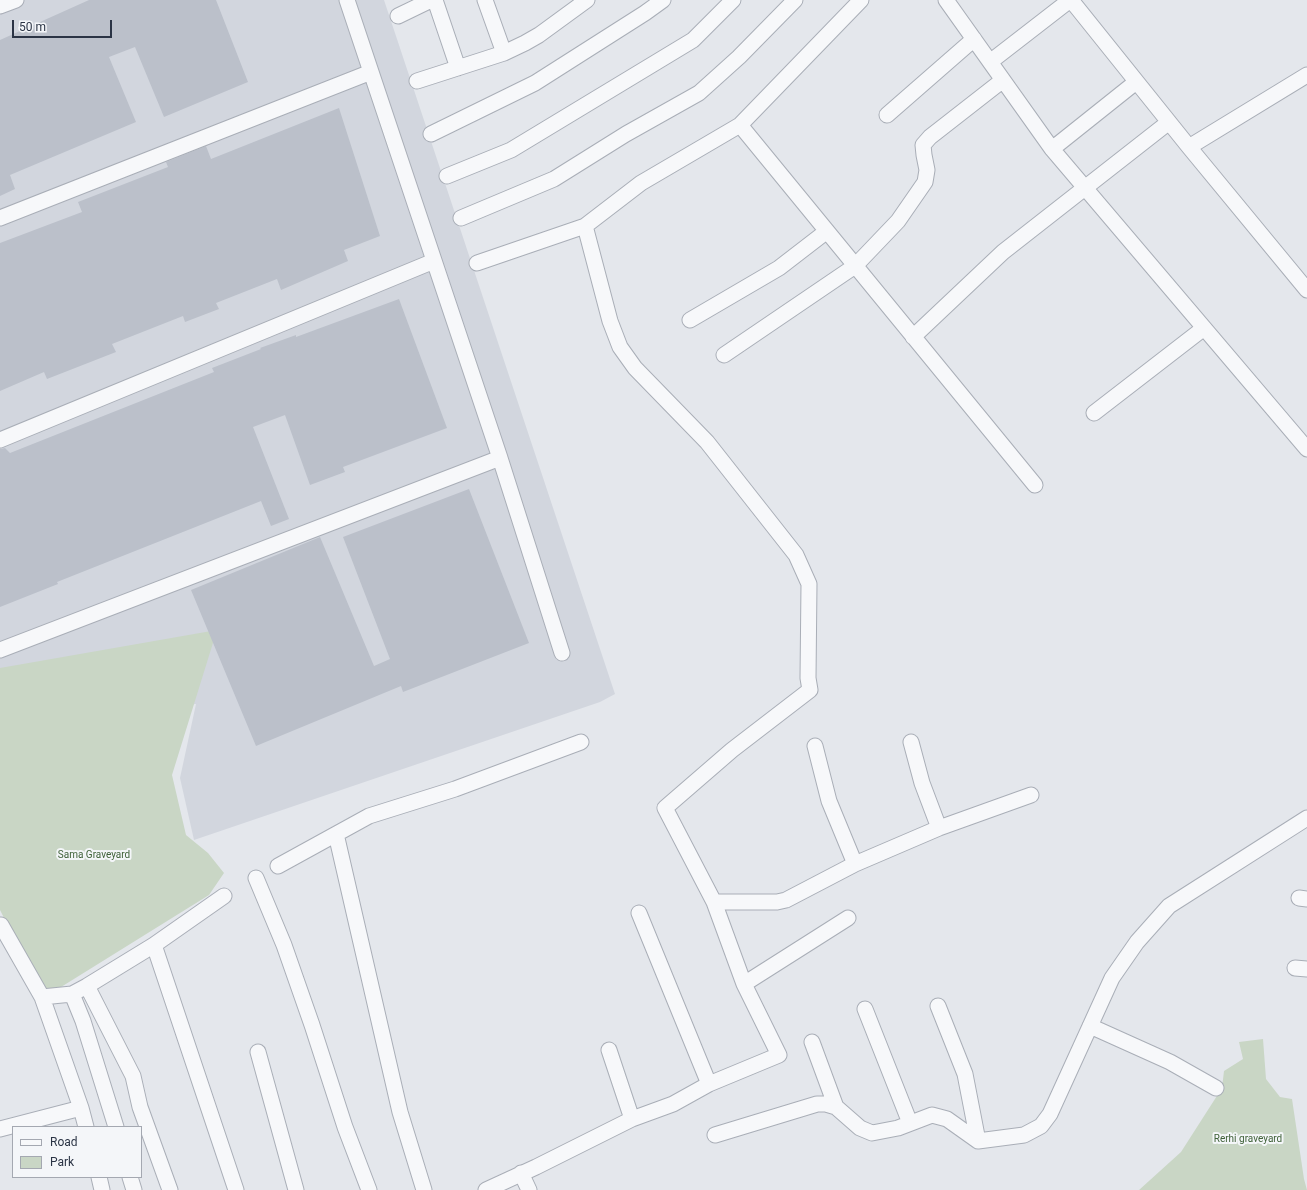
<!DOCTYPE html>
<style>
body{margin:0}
#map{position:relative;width:1307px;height:1190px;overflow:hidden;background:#e4e7ec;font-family:Roboto,sans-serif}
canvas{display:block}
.legend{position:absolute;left:12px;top:1126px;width:130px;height:52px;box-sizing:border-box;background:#f4f6f9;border:1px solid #a4a8b1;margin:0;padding:5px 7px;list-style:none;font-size:12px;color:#2b3445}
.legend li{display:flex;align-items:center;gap:8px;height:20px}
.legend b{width:20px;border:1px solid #a4a8b1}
.scale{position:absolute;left:12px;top:20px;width:100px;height:18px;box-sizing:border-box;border:2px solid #2b3445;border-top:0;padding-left:5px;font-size:12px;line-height:14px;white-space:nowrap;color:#2b3445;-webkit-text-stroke:3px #f4f6f9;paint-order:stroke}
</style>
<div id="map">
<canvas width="1307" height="1190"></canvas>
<ul class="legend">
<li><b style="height:5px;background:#f7f8fa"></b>Road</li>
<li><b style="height:11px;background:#c9d6c5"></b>Park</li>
</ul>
<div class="scale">50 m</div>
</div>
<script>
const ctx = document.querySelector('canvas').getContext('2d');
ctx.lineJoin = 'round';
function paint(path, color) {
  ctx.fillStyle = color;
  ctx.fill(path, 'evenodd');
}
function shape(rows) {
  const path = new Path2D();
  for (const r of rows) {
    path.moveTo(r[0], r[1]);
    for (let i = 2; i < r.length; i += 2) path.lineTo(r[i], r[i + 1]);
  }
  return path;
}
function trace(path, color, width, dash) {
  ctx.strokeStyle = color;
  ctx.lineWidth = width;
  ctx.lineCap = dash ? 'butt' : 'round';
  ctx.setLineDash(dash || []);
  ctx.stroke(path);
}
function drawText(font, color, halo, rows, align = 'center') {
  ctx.font = font + ' Roboto,sans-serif';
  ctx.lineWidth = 4;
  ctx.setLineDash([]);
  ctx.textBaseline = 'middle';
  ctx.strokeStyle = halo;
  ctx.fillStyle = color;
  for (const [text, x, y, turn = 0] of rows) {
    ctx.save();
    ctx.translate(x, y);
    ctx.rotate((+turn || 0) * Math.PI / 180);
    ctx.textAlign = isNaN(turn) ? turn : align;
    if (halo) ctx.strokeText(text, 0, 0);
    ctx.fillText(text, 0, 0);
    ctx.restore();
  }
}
const built = shape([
 [0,0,384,0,615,694,600,702,194,840,180,778,196,704,0,720]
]);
const green = shape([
 [217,630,172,775,186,835,208,853,224,873,209,895,53,992,49,992,37,983,0,910,0,668],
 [1263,1039,1266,1079,1280,1097,1292,1099,1304,1179,1307,1190,1139,1190,1181,1152,1222,1088,1224,1071,1243,1059,1239,1042]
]);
const building = shape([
 [89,0,216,0,248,82,164,117,135,47,109,57,136,122,10,175,15,189,0,196,0,40],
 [339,108,380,236,344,250,348,261,281,290,277,279,216,303,219,309,185,322,183,316,112,344,116,352,47,379,44,372,0,391,0,243,82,212,78,202,168,167,166,162,206,146,211,159],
 [399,299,447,428,343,467,345,472,310,485,285,415,253,427,289,519,271,526,261,501,57,582,58,584,0,607,0,449,5,448,10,453,214,372,212,368,261,349,260,348,296,335,296,337],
 [469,489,529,643,403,692,401,686,256,746,191,590,320,537,374,666,390,659,343,537]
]);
const street = shape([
 [435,0,458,68],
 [485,0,504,53],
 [946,0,1052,149,1307,449],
 [1071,0,1189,147,1307,290],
 [0,6,16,0],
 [398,16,431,0],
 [990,62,1070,0],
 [417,81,504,53,525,43,539,35,587,0],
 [887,115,974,39],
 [740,125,1035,485],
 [431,134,535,83,645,13,663,0],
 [1189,147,1307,75],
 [1052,149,1136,82],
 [447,176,511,150,693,40,733,0],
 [0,218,371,72],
 [461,218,554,179,626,134,699,93,739,57,795,0],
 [477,263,585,226,641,183,740,125,861,0],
 [690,320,779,268,827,231],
 [913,337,1003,252,1169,122],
 [724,355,855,266,898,221,925,182,927,170,924,155,923,145,930,137,1003,80],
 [1094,413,1204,328],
 [0,440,434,261],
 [500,458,562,653],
 [0,650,500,458,347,0],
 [911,742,922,783,939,828],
 [815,746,829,801,855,864],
 [336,834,400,1112,424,1190],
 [278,866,369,816,455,789,581,742],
 [256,878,284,945,312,1025,345,1127,369,1190],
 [1299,898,1307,899],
 [714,902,777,902,786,900,855,864,939,828,1031,795],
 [639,913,709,1084],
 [1,925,42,997,81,1108,86,1127],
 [154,945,236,1190],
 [1295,968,1307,969],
 [744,984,848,918],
 [87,986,133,1076,140,1107,170,1190],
 [72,994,83,1021,116,1127],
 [42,997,72,994,87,986,154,945,224,896],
 [938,1006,965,1074,978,1141],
 [865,1009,910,1123],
 [1090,1026,1170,1062,1216,1088],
 [812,1042,836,1107],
 [609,1050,632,1119],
 [258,1052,296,1190],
 [0,1129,81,1108],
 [715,1135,817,1104,826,1104,836,1107,860,1128,872,1133,898,1128,932,1115,947,1119,978,1141,1024,1135,1041,1126,1050,1114,1112,978,1137,942,1169,906,1307,818],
 [521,1173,529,1190],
 [99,1177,102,1190],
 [130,1177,134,1190],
 [486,1190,536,1167,632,1119,673,1104,709,1084,779,1055,744,984,714,902,665,808,732,750,810,690,808,678,809,584,796,555,707,442,635,368,620,347,610,321,585,226]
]);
const parkNames = [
 ["Sama Graveyard",94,855],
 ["Rerhi graveyard",1248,1139]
];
paint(built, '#d2d6de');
paint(green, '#c9d6c5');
paint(building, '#bbc0ca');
trace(street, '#a9aeb7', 17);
trace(street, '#f7f8fa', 15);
drawText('10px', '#3f6138', '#f4f6f9', parkNames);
</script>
